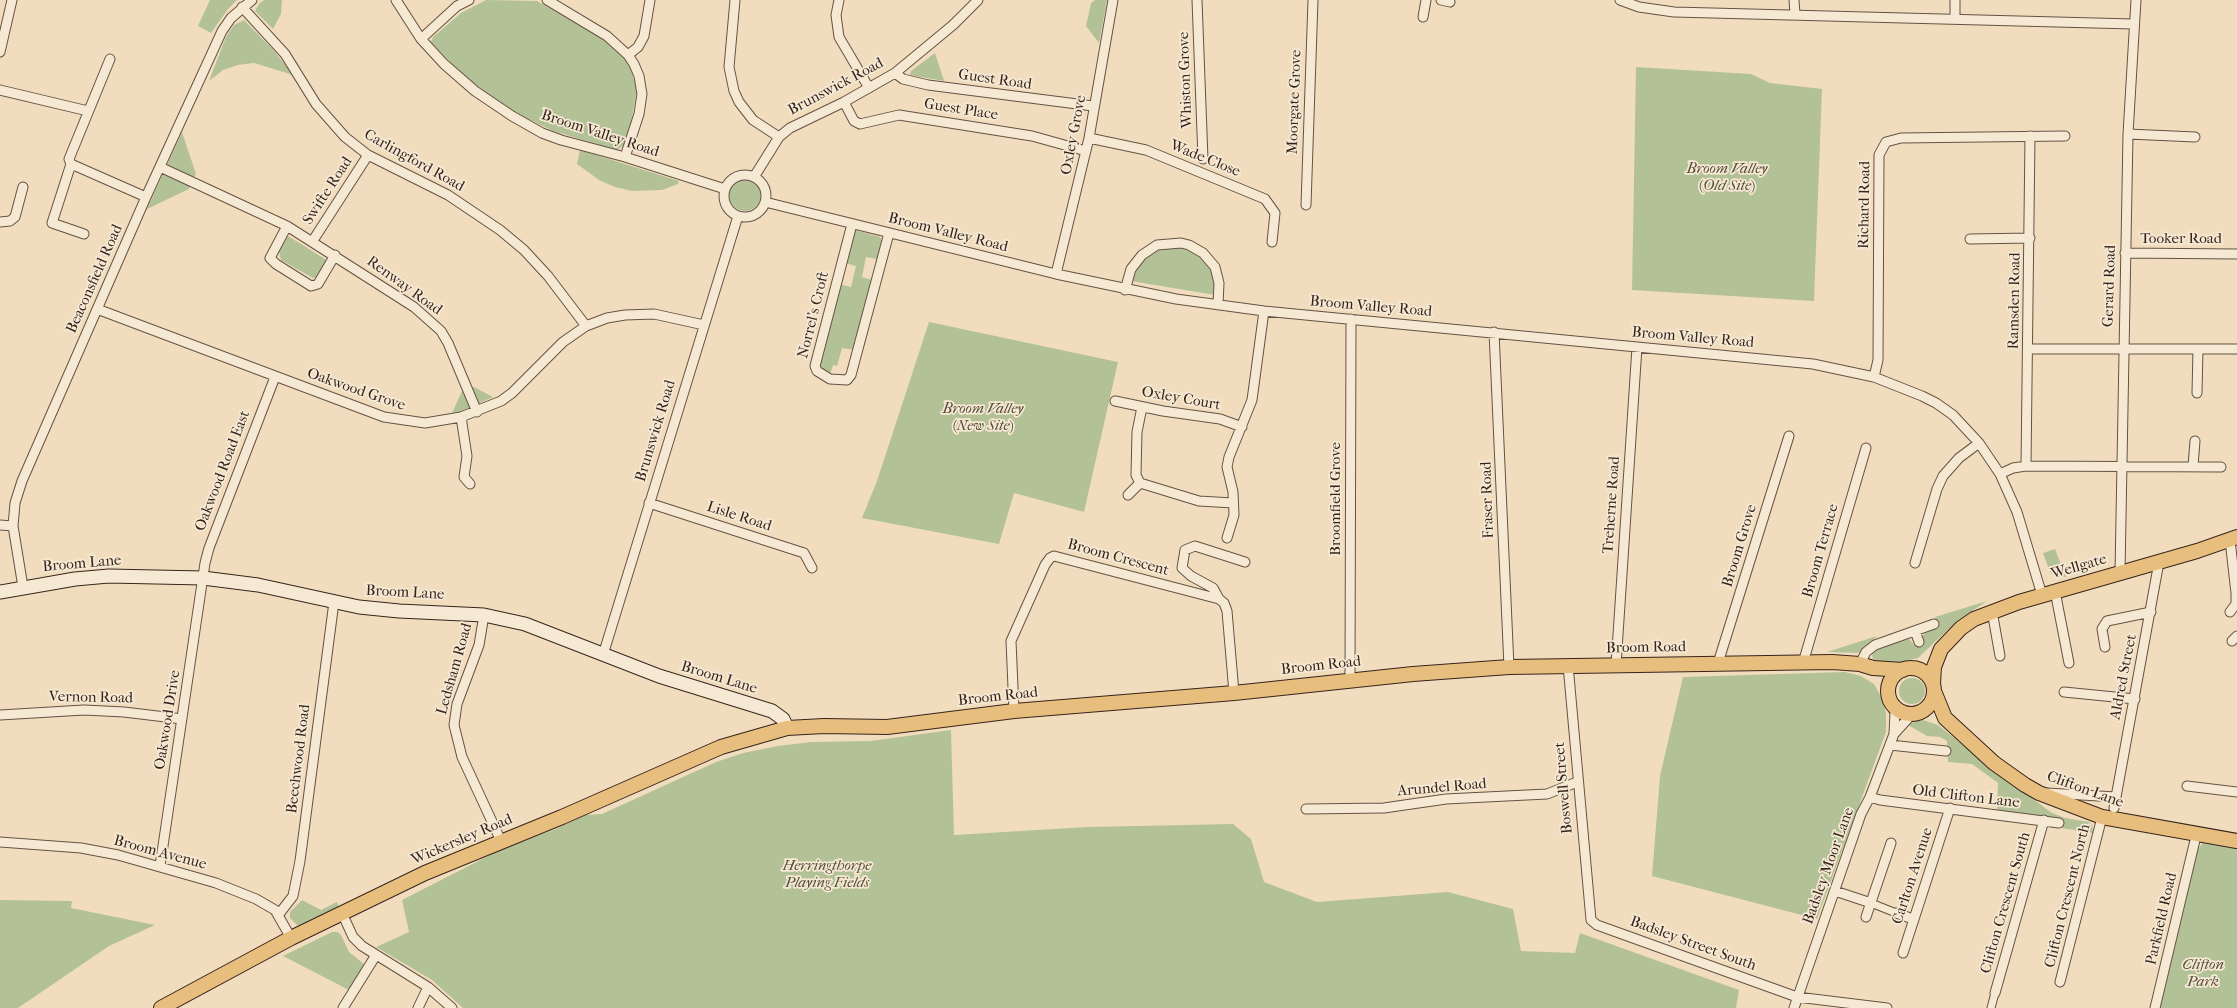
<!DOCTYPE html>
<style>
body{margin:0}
canvas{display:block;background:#f1ddbd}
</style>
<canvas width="2237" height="1008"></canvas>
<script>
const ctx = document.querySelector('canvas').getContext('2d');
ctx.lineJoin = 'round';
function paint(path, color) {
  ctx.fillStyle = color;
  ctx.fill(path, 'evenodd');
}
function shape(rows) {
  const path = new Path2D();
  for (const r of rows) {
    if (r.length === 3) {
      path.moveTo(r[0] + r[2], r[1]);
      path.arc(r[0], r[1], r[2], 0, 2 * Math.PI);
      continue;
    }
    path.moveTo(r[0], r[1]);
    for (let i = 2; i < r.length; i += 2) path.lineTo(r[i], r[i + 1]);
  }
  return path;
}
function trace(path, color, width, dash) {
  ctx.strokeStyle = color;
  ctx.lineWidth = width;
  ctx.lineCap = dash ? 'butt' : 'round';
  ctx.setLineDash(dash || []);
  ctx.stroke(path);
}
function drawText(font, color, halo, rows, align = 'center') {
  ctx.font = font + ' "IM FELL French Canon",serif';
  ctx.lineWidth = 3.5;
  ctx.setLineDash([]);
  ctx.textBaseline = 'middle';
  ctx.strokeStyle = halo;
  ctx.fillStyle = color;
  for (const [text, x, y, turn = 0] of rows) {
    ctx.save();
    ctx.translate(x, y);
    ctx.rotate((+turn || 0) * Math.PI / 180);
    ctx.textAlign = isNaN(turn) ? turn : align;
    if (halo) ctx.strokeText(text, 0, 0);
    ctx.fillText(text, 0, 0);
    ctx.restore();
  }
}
const green = shape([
 [210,0,237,0,228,9,211,33,198,26],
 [264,0,282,0,281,14,273,29,255,11,259,4],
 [486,0,537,1,602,38,621,53,631,69,637,90,629,134,623,146,617,150,553,131,522,116,491,97,458,70,431,42,433,37,461,13],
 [1095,0,1107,0,1099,43,1086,26,1091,3],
 [244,20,275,52,293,75,254,63,238,65,223,70,209,81,226,37,234,25],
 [935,53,944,81,910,75,911,71],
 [1636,67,1751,74,1770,83,1822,89,1814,301,1632,290],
 [182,132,196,174,189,189,147,209],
 [580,150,606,158,679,181,678,184,662,190,632,191,615,187,599,180,577,164],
 [745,195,16],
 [855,230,880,237,882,240,877,259,866,257,862,277,872,280,854,350,842,348,837,366,833,365,831,372,825,371,820,367,819,361,839,284,851,287,856,266,845,263,853,232],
 [288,236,325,259,326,261,318,277,313,278,281,260,279,252],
 [1173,246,1196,252,1206,260,1213,272,1216,284,1215,295,1131,281,1139,265,1147,257,1160,249],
 [929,322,1118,362,1084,512,1014,493,999,544,862,518,877,481],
 [474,387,493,397,462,411,452,413,462,391],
 [2055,549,2066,577,2056,577,2050,572,2043,553],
 [1987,601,1957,621,1918,658,1891,664,1879,662,1873,659,1872,654,1875,650,1900,641,1909,639,1915,646,1922,643,1921,638,1925,633,1938,627,1935,617],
 [1877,636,1859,653,1827,652],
 [1845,672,1861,676,1874,684,1882,698,1886,714,1886,732,1817,919,1652,876,1660,776,1683,677],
 [1912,691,13],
 [1923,720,1938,725,1999,774,2052,813,2065,818,2089,822,2092,825,2093,833,2061,828,2061,819,1997,810,1998,783,1972,764,1948,762,1947,741,1940,737,1927,736,1908,725,1915,721],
 [951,730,954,835,1087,827,1233,824,1251,839,1264,882,1317,902,1448,892,1513,909,1521,951,1575,953,1580,933,1739,990,1736,1008,463,1008,432,980,376,947,409,932,402,900,502,849,556,829,584,815,602,814,716,762,743,753,778,746,811,742,871,741],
 [2203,843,2237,847,2237,1008,2159,1008,2197,850],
 [0,900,72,901,71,908,155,925,109,946,18,1008,0,1008],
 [302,900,321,910,337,902,339,907,298,926,290,918,290,912],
 [332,932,338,932,341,935,349,952,364,964,349,990,283,956]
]);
const pedestrian = shape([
 [1871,903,1896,913],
 [1991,1008,1995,993]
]);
const minor = shape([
 [396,0,421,39,444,64,475,91,512,116,542,133,561,140,625,157,725,189],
 [547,0,607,36,628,55,634,64,639,76,642,94,639,114,625,157],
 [735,0,729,67,734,91,739,102,753,120,779,137],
 [839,0,836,15,839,37,869,88],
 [1197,0,1203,159],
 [1441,0,1450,2],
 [1620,0,1639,7,1674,12,2133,24],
 [1794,0,1795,14],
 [242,7,285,54,316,104,345,137,368,155,448,195,500,230,524,250,548,276,586,326],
 [1423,17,1426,0],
 [1955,18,1955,0],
 [421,39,457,6,469,0],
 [0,52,12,0],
 [628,55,638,47,644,36,650,0],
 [110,59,69,159,71,164,146,197],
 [895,73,903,79,928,85,1093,106],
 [0,90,88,111],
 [844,102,854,121,860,124,899,115,1032,136,1086,151],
 [2128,134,2195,137],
 [1089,138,1146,150,1265,199,1275,213,1272,242],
 [71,164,52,223,84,234],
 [160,167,287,226,414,307,441,331,448,343,477,412],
 [745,196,21],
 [754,177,779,137,790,128,844,102,895,73,953,25,978,0],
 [765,202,1056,274,1176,299,1264,311,1813,364,1874,377,1922,396,1936,403,1953,415,1979,443,2000,474,2017,512,2042,595],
 [1306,205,1313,0],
 [0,222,10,221,15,217,23,187],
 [852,224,815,366,817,371,830,379,847,380,851,375,889,233],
 [287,226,270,258,276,264,311,286,318,284,335,255],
 [1970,239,2030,238],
 [312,242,368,155],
 [2125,253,2237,254],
 [1056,274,1089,138,1113,0],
 [1125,290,1131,269,1142,255,1157,245,1181,243,1189,245,1203,253,1215,267,1219,283,1218,305],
 [97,309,384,417,425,423,461,417,501,401,512,393,563,342,586,326,607,318,625,315,654,314,704,325],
 [1494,332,1509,667],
 [2028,349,2237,349],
 [1874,377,1878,360,1879,155,1886,142,1901,138,2065,136],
 [2197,393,2198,349],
 [1115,401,1163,411,1220,419,1242,427],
 [1142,407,1137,432,1136,475,1140,483,1199,501,1233,503],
 [461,417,467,456,464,477,470,484],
 [2026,466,2030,136],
 [2193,466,2195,441],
 [2000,474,2013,468,2026,466,2221,467],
 [1128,495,1140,483],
 [649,503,804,553,812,568],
 [0,525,13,526],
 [1227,538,1234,515,1233,492,1227,467,1229,457,1252,400,1264,311],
 [1915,563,1937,489,1943,476,1959,458,1979,443],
 [2120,573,2128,134,2136,0],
 [23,587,13,526,15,503,22,481,146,197,222,31,231,18,252,0],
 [2055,591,2069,663],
 [1219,599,1213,588,1191,576,1182,568,1185,550,1195,546,1245,562],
 [1992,611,2000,656],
 [2230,612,2236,604,2236,593,2230,540],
 [484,615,479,645,457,704,454,725,462,757,501,841],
 [1915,631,1919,642],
 [2232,641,2237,636],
 [2105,647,2102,629,2107,621,2151,612],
 [603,655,738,216],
 [1718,663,1789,436],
 [1803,663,1866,448],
 [1860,664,1866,652,1875,645,1934,624],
 [1568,665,1591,920,1597,925,1797,997,1887,1008],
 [1616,665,1637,347],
 [1350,680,1351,319],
 [2064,692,2135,699],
 [1014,711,1011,641,1045,565,1050,558,1054,556,1219,599,1224,603,1227,611,1234,693],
 [0,715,84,710,124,712,182,719],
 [1894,734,1913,713],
 [1890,745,1946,751],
 [2187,786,2237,792],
 [2047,793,2116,797],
 [1870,797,1880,800,2059,823],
 [2114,808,2159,562],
 [1306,809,1384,808,1446,799,1547,794,1577,782],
 [0,842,81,848,118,855,216,883,256,899,275,910,291,938],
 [160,866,205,563,209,548,275,377],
 [1835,891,1871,903],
 [342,913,353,937,362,946,428,987,452,1008],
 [1896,913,1913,919],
 [279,914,293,896,300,861,334,602],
 [1866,917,1891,843],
 [1903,953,1950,808],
 [2060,982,2102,817],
 [1995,993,2044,820],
 [343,1008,376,955],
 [418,1008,428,987],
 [1794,1008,1861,814,1870,797,1894,734,1895,712,1893,704],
 [2155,1008,2196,836]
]);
const secondary = shape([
 [0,592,75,579,109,576,203,578,258,585,359,607,399,611,484,615,525,624,659,676,772,711,783,719,787,728]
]);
const primary = shape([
 [1911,691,23],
 [1933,684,1934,667,1941,649,1961,628,1974,619,2019,602,2197,551,2237,537],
 [1934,691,1945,718,1994,763,2025,785,2039,793,2102,817,2237,841],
 [161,1008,291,938,425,873,562,817,721,747,787,728,824,726,887,727,1014,711,1234,693,1413,674,1509,667,1832,662,1860,664,1873,668,1903,670]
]);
const streetNames = [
 ["Guest Road",995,80,8],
 ["Whiston Grove",1186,80,-92],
 ["Brunswick Road",836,87,-28],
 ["Moorgate Grove",1295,102,-88],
 ["Guest Place",961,110,9],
 ["Broom Valley Road",600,134,18],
 ["Oxley Grove",1074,135,-79],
 ["Wade Close",1205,159,22],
 ["Carlingford Road",414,161,29],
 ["Swifte Road",328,191,-57],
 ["Richard Road",1865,205,-89],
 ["Broom Valley Road",948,233,14],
 ["Tooker Road",2181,239],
 ["Beaconsfield Road",95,279,-66],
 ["Renway Road",404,286,36],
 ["Gerard Road",2110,286,-88],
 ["Ramsden Road",2015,301,-89],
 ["Broom Valley Road",1371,307,5],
 ["Norrel's Croft",814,315,-76],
 ["Broom Valley Road",1693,338,5],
 ["Oakwood Grove",356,390,19],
 ["Oxley Court",1181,399,10],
 ["Brunswick Road",656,431,-73],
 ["Oakwood Road East",223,471,-69],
 ["Broomfield Grove",1336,499,-90],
 ["Fraser Road",1488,500,-92],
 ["Treherne Road",1612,505,-86],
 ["Lisle Road",739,517,18],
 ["Broom Grove",1740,546,-73],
 ["Broom Terrace",1821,551,-74],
 ["Broom Crescent",1118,558,15],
 ["Broom Lane",82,564,-5],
 ["Wellgate",2079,567,-16],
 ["Broom Lane",405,593,3],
 ["Broom Road",1646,648,-1],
 ["Broom Road",1321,666,-6],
 ["Ledsham Road",455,669,-74],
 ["Aldred Street",2124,677,-79],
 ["Broom Lane",719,678,17],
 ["Broom Road",998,697,-6],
 ["Vernon Road",91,698,1],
 ["Oakwood Drive",168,720,-81],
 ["Beechwood Road",299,759,-83],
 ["Arundel Road",1442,788,-5],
 ["Boswell Street",1564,788,-95],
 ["Clifton Lane",2085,790,20],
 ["Old Clifton Lane",1966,797,7],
 ["Wickersley Road",462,840,-23],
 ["Broom Avenue",160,853,15],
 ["Badsley Moor Lane",1829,866,-70],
 ["Carlton Avenue",1913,876,-72],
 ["Clifton Crescent North",2068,896,-76],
 ["Clifton Crescent South",2006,903,-74],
 ["Parkfield Road",2162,919,-77],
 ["Badsley Street South",1693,944,20]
];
const parkNames = [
 ["Broom Valley",1727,169],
 ["(Old Site)",1727,186],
 ["Broom Valley",983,409],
 ["(New Site)",983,426],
 ["Herringthorpe",827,866],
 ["Playing Fields",827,883],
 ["Clifton",2203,965],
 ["Park",2203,982]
];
paint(green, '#b3c296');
trace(pedestrian, '#655244', 9);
trace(minor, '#655244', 11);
trace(secondary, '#36241c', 15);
trace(primary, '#36241c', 16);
trace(pedestrian, '#f6e9d4', 7);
trace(minor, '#f6e9d4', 9);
trace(secondary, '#f6e9d4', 13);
trace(primary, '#e8be7e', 14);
drawText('15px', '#36241c', '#f6e9d4', streetNames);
drawText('italic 15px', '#554c3a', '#f6e9d4', parkNames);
</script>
